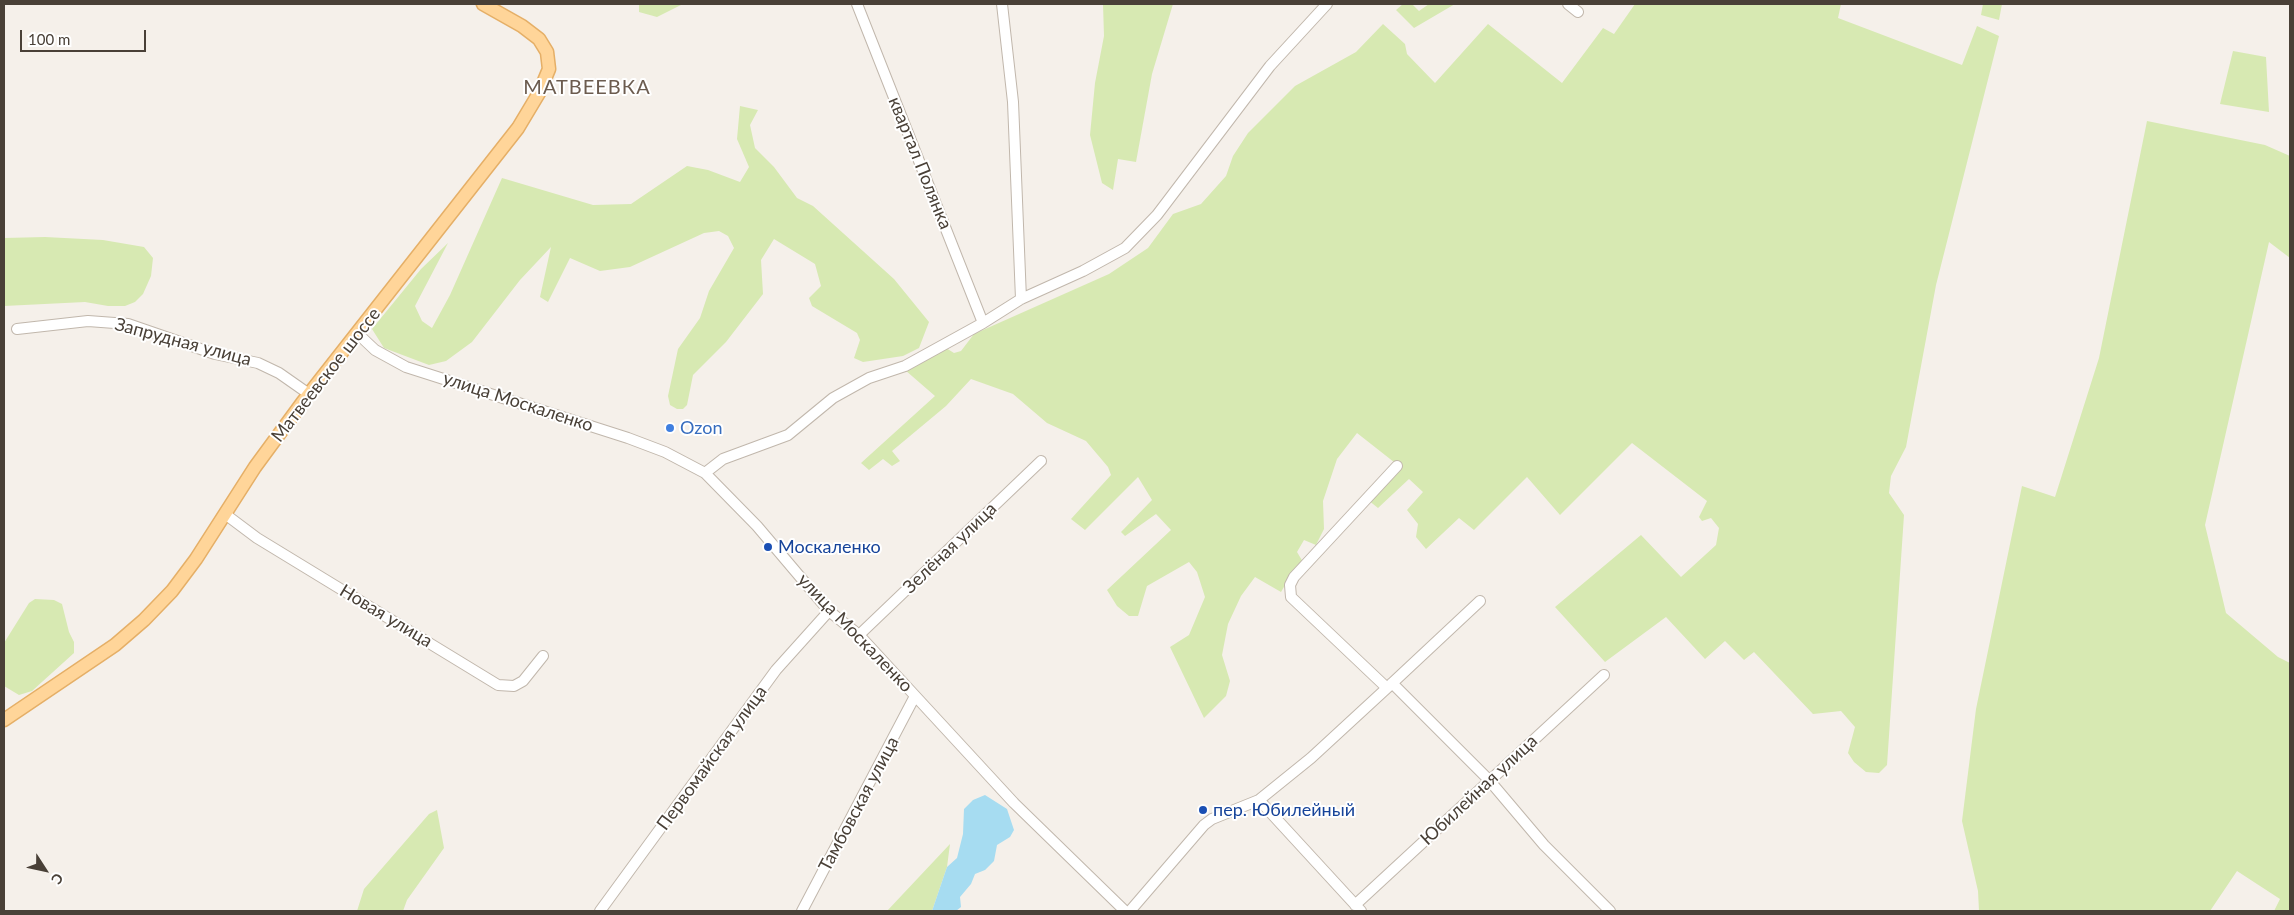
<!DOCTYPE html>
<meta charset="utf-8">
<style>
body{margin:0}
#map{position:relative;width:2294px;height:915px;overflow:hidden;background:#f5f0ea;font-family:Lato,sans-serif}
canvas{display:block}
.frame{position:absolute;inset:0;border:5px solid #494037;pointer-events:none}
.north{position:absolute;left:20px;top:845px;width:50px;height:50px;-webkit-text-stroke:4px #fff;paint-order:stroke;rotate:125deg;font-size:14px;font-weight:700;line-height:20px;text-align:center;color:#494037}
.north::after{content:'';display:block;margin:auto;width:18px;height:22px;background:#494037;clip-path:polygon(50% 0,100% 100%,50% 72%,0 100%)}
.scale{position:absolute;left:20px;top:30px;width:126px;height:22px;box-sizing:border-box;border:2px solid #494037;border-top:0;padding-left:6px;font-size:15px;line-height:18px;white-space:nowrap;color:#494037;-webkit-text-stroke:4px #fff;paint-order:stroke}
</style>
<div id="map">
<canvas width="2294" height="915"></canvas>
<div class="frame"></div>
<div class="north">С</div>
<div class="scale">100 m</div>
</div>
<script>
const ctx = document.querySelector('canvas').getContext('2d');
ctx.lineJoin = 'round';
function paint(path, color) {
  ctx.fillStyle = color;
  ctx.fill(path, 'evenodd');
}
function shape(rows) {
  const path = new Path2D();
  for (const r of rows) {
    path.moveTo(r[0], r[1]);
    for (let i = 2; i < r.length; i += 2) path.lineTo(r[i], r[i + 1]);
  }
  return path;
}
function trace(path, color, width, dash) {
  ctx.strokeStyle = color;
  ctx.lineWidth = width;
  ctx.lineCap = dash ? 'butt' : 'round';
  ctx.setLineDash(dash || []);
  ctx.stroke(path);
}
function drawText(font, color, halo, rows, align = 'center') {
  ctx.font = font + ' Lato,sans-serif';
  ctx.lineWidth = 4;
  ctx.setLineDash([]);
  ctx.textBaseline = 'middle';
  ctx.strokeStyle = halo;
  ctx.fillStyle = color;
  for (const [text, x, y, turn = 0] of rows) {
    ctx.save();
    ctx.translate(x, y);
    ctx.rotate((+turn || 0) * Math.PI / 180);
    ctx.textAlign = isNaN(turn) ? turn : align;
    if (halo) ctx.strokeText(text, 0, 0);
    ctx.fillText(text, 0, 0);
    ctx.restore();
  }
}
const green = shape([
 [639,4,683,4,657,17,639,12],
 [1103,4,1173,4,1152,74,1136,162,1118,159,1113,190,1102,183,1090,135,1095,83,1104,36],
 [1403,4,1412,4,1419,11,1429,4,1455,4,1414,28,1396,10],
 [1635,4,1841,4,1838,18,1962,65,1977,26,1999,36,1936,285,1906,447,1891,476,1889,493,1904,515,1887,765,1879,773,1866,772,1854,762,1848,753,1855,727,1841,711,1813,714,1754,652,1744,660,1725,641,1705,659,1666,617,1605,662,1555,607,1641,535,1681,577,1716,545,1719,528,1711,518,1702,521,1699,517,1707,501,1632,443,1560,515,1527,477,1474,530,1459,518,1426,549,1416,537,1418,524,1407,510,1423,492,1409,479,1378,508,1368,500,1399,466,1357,433,1337,459,1323,501,1324,529,1316,545,1304,540,1297,552,1303,562,1291,575,1281,592,1255,577,1241,596,1228,624,1222,655,1230,681,1226,696,1204,718,1170,647,1189,635,1205,597,1197,572,1189,562,1147,586,1138,616,1129,616,1117,606,1107,590,1171,530,1156,514,1125,536,1121,532,1152,500,1138,477,1085,530,1071,519,1111,475,1108,467,1086,441,1047,423,1013,394,971,379,946,406,892,451,900,461,892,466,883,459,869,470,861,463,935,396,905,370,946,348,954,353,961,351,974,334,1109,274,1148,248,1173,214,1201,204,1226,176,1233,156,1248,133,1295,86,1356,52,1383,24,1405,44,1407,54,1435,83,1488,24,1562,83,1603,28,1614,34],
 [1983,4,2002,4,1999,20,1981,15],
 [2233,51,2266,57,2269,112,2220,104],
 [740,106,758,110,750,125,755,148,774,167,797,198,813,206,894,279,929,322,919,348,903,356,863,362,854,358,860,340,857,333,812,306,809,298,821,286,815,264,774,239,761,260,763,294,726,342,693,375,687,405,683,409,677,409,670,405,668,396,678,349,700,318,709,291,734,248,728,236,719,231,704,233,630,267,600,271,570,258,548,302,540,297,551,247,520,280,472,342,446,361,429,365,384,348,372,329,421,269,448,243,415,306,422,321,432,328,450,295,502,178,593,205,631,204,687,166,708,170,740,182,749,167,737,139],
 [2147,121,2265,145,2290,156,2290,258,2269,242,2205,525,2226,613,2278,657,2290,663,2290,911,2274,911,2280,899,2237,871,2210,911,1979,911,1978,891,1962,821,1976,709,2022,486,2055,497,2099,358],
 [45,237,103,240,144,247,153,258,151,276,143,294,135,302,125,306,108,306,85,302,4,306,4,238],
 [35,599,54,600,62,604,69,632,74,642,74,653,32,691,19,695,4,686,4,643,29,603],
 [437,810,444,848,407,900,403,911,357,911,364,889,429,814],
 [950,844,947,867,932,911,887,911]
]);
const water = shape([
 [985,795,1007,809,1014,830,1010,837,997,845,994,861,985,870,975,874,971,884,960,897,961,907,956,911,932,911,947,867,957,858,963,834,964,809,973,800]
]);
const minor = shape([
 [857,4,983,323],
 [1002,4,1013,102,1021,299],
 [1568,4,1578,12],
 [17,329,88,321,128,324,215,354,258,363,279,373,309,394],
 [357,333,375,350,406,367,628,438,665,452,705,473,757,526,829,611,859,635,1014,803,1125,911],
 [1397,466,1294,577,1290,585,1291,597,1387,688,1480,601],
 [705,473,723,459,788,435,833,398,869,378,905,366,983,323,1021,299,1083,271,1125,248,1157,215,1270,66,1327,4],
 [225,514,257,538,498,685,514,686,523,681,543,656],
 [859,635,1041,461],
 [1392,683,1489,780,1544,845,1610,911],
 [1259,800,1361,911],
 [1355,905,1604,675],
 [600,911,776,670,829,611],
 [802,911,915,696],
 [1130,911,1204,825,1212,819,1259,800,1311,758,1387,688]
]);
const major = shape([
 [4,720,115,645,144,620,172,591,196,559,255,467,302,403,518,128,539,93,549,69,547,52,539,39,522,26,483,4]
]);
const markers = [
 [670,428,5,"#3f7fe0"],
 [768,547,5,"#1a4fb4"],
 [1203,810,5,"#1a4fb4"]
];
const streetNames = [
 ["квартал Полянка",920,163,68],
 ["Запрудная улица",183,342,15],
 ["Матвеевское шоссе",326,375,-52],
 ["улица Москаленко",518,402,18],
 ["Зелёная улица",950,548,-44],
 ["Новая улица",386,616,31],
 ["улица Москаленко",855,633,46],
 ["Первомайская улица",712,758,-54],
 ["Юбилейная улица",1479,790,-43],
 ["Тамбовская улица",859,804,-62]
];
const shopNames = [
 ["Ozon",680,428]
];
const transitNames = [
 ["Москаленко",778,547],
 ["пер. Юбилейный",1213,810]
];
const quarterNames = [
 ["МАТВЕЕВКА",587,88]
];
paint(green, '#d7e9b2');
paint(water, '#a6dcf1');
trace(minor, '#c1b7ac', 12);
trace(major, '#e5af67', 15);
trace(minor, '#fff', 10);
trace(major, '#ffd599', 12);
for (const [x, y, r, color] of markers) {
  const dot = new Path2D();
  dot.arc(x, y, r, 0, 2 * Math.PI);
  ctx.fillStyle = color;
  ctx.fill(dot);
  trace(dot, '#fff', 2);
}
drawText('18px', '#494037', '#fff', streetNames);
drawText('18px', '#366cbe', '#fff', shopNames, 'left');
drawText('18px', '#164399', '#fff', transitNames, 'left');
ctx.letterSpacing = '1px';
drawText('20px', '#6c5c4f', '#fff', quarterNames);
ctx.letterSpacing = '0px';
</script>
